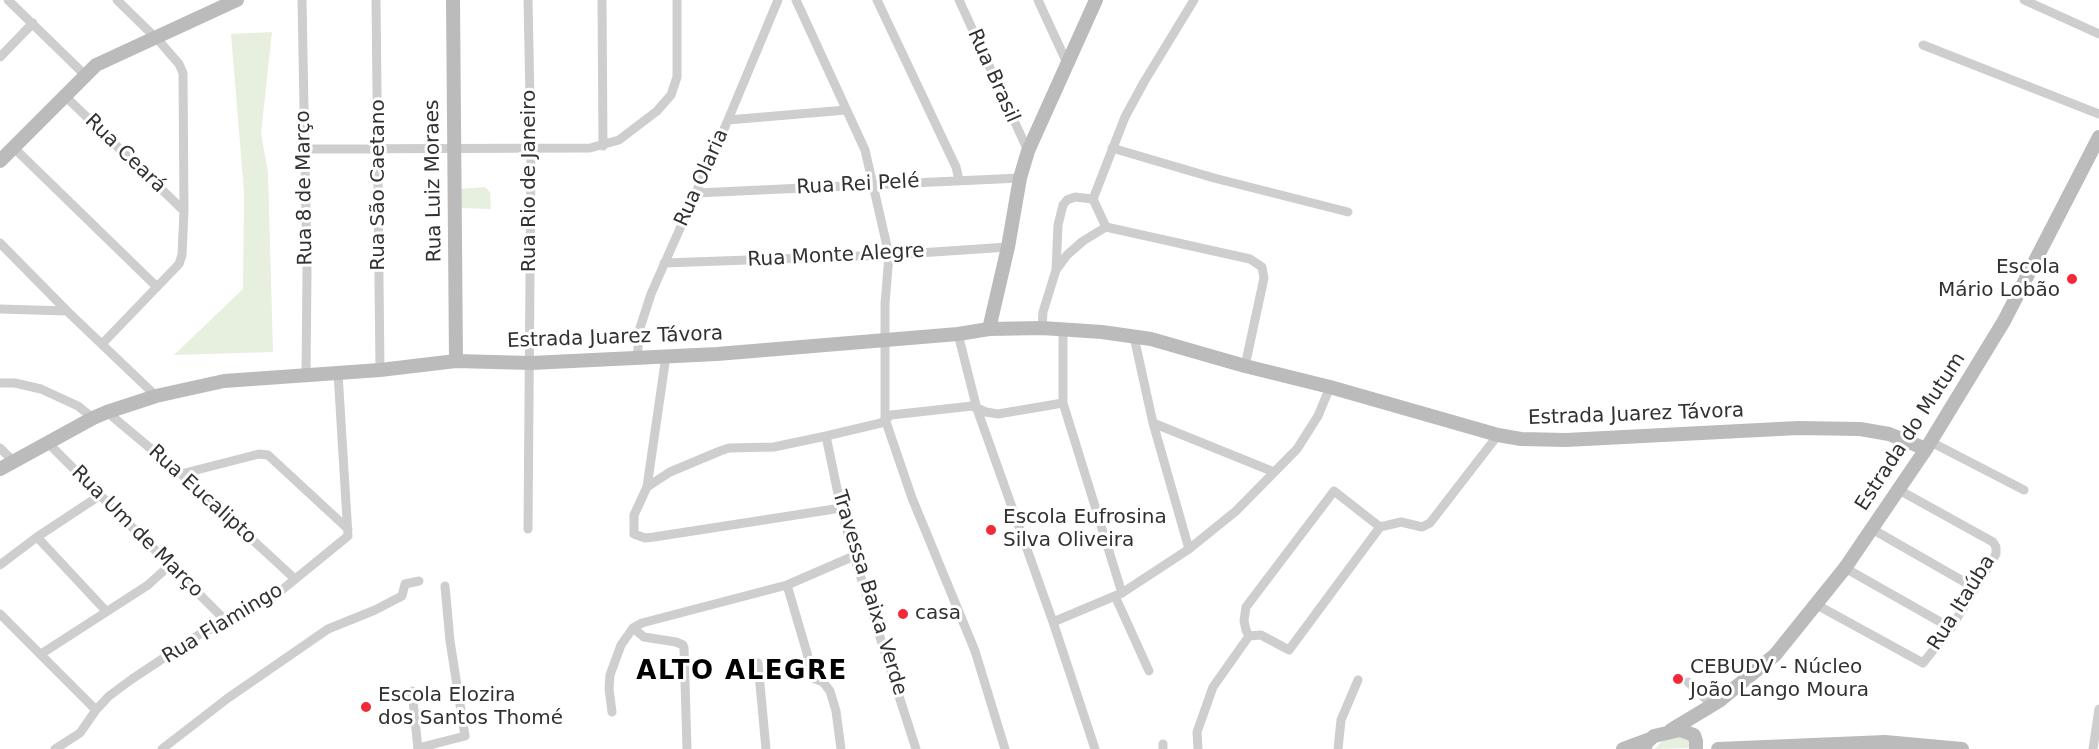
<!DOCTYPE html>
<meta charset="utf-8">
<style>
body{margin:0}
canvas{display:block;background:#fff}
</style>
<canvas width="2099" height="749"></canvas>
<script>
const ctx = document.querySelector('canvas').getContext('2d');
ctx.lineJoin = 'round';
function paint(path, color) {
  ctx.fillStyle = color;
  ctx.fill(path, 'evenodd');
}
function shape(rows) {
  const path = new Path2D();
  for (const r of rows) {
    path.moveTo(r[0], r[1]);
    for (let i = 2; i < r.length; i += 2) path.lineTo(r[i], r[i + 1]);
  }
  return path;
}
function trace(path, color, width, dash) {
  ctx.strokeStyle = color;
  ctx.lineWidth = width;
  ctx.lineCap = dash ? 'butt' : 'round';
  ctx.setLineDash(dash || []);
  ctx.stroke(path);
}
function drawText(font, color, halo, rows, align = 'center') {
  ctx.font = font + ' "DejaVu Sans",sans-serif';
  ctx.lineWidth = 6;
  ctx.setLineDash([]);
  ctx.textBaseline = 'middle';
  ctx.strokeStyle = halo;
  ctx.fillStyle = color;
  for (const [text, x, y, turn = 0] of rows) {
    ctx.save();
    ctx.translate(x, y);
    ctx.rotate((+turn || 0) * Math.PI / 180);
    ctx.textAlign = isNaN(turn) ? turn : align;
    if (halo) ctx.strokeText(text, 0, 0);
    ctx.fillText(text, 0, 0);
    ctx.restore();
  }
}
const green = shape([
 [272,32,261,133,268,173,273,352,174,355,243,289,244,192,231,34],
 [485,187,490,192,491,209,461,208,460,189],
 [1670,736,1687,737,1691,742,1690,748,1655,749,1663,740]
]);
const street = shape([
 [8,0,85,75],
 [302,0,307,270,306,376],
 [376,0,380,370],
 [528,0,531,149,528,529],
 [602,0,603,146],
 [796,0,865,150,889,255,885,304,885,419,912,498,975,651,1005,749],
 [877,0,956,167,959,180],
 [959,0,1028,151],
 [1038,0,1067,63],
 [2024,0,2099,34],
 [1923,45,2099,114],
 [0,57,33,23],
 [65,96,184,211],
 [728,120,846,110],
 [13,147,157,287],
 [1112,148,1214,178,1348,212],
 [304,149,590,148,619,140,657,111,671,95,677,77,677,0],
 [696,193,1020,178],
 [1093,199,1106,227,1250,259,1262,267,1264,278,1245,366],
 [0,243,67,311,156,396],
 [664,263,889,255,1008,247],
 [1056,270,1067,255,1083,241,1106,227],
 [0,309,67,311],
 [1042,328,1043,312,1056,270,1058,225,1063,205,1067,200,1075,197,1093,199,1125,117,1144,82,1194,0],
 [1063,328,1063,403,1122,593],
 [958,334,977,409,1053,622,1095,749],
 [1134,337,1153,423,1189,549],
 [102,344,179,264,182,255,184,211,183,73,179,64,160,42,117,0],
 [666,356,647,487,634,515,634,534,645,538,654,537,841,508],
 [637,358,640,328,651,294,728,120,778,0],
 [0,383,15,383,41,389,78,406,93,418],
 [107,412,181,474,295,579],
 [1153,423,1274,472],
 [826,436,841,508,854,556,916,749],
 [47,442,227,622],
 [1931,442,2024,490],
 [0,448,13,461],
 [181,474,259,454,268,455,348,529],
 [647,487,670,472,720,451,729,448,774,447,826,436,881,423,891,415,972,406,986,412,998,414,1063,403],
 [1380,527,1334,491,1246,607,1244,621,1246,630,1249,636,1261,635,1289,650,1380,527,1401,522,1422,527,1430,523,1498,435],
 [1872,529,1975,588],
 [37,537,106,611],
 [0,565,37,537,99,496],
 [1845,568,1951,628],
 [787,585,807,653,810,671,813,678,823,682,830,691,836,711,841,749],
 [1115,596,1149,671],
 [1817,605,1923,663,1951,628,1996,554,1996,547,1993,542,1899,490],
 [0,614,96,710],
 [1053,622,1122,593,1189,549,1236,511,1297,449,1318,416,1330,387],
 [633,628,644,637,676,642,683,645,684,648,687,749],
 [41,654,148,585,171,564],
 [758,663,766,749],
 [1688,682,1712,705],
 [412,691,418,749],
 [612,712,609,689,610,675,621,645,633,628,642,623,787,585,854,556],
 [1163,744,1163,749],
 [418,748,465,736,450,641,445,586],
 [55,749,80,733,96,710,109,696,132,679,200,634,250,611,272,598,348,536,338,373],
 [162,749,228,698,328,629,375,610,402,596,405,584,419,581],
 [1198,749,1197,732,1213,687,1249,636],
 [1338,749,1341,720,1358,680],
 [2093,749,2099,709]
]);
const secondary = shape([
 [453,0,456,361],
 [0,161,96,65,237,0],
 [989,329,1008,247,1020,178,1028,151,1096,0],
 [0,469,93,418,107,412,156,396,224,381,380,370,456,361,531,363,717,354,958,334,989,329,1042,328,1102,332,1151,339,1245,366,1330,387,1498,435,1521,439,1566,440,1798,428,1860,429,1889,434,1926,449],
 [1671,730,1719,701,1775,655,1845,568,1926,449,2004,321,2099,137],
 [1623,749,1650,739],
 [1644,749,1647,742,1654,736,1680,730,1694,735,1696,741,1696,749],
 [1718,749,1885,742,1962,749]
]);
const markers = [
 [2072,279,6,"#f32938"],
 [991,530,6,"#f32938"],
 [903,614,6,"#f32938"],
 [1678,679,6,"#f32938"],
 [366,707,6,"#f32938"]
];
const streetNames = [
 ["Rua Brasil",993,76,66],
 ["Rua Ceará",125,154,44],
 ["Rua Olaria",702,178,-66],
 ["Rua Luiz Moraes",434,181,-91],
 ["Rua Rio de Janeiro",530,181,-90],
 ["Rua São Caetano",379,185,-90],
 ["Rua Rei Pelé",858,185,-3],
 ["Rua 8 de Março",305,188,-91],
 ["Rua Monte Alegre",836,256,-3],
 ["Estrada Juarez Távora",615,338,-2],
 ["Estrada Juarez Távora",1636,415,-2],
 ["Estrada do Mutum",1911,432,-57],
 ["Rua Eucalipto",202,495,42],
 ["Rua Um de Março",137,532,45],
 ["Travessa Baixa Verde",869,593,73],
 ["Rua Itaúba",1962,603,-58],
 ["Rua Flamingo",223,624,-31]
];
const poiNames = [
 ["Escola",2060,268,"right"],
 ["Mário Lobão",2060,291,"right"],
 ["Escola Eufrosina",1003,518],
 ["Silva Oliveira",1003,541],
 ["casa",915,614],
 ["CEBUDV - Núcleo",1690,668],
 ["João Lango Moura",1690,691],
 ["Escola Elozira",378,696],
 ["dos Santos Thomé",378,719]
];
const districtNames = [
 ["ALTO ALEGRE",742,672]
];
paint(green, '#e7efdf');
trace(street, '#cecece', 9);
trace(secondary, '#bbb', 14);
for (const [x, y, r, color] of markers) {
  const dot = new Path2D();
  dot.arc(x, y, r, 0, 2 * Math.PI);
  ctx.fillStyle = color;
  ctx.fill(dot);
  trace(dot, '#fff', 2);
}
drawText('20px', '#313131', '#fff', streetNames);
drawText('20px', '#313131', '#fff', poiNames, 'left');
ctx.letterSpacing = '1.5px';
drawText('bold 26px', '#000', '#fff', districtNames);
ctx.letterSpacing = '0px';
</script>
